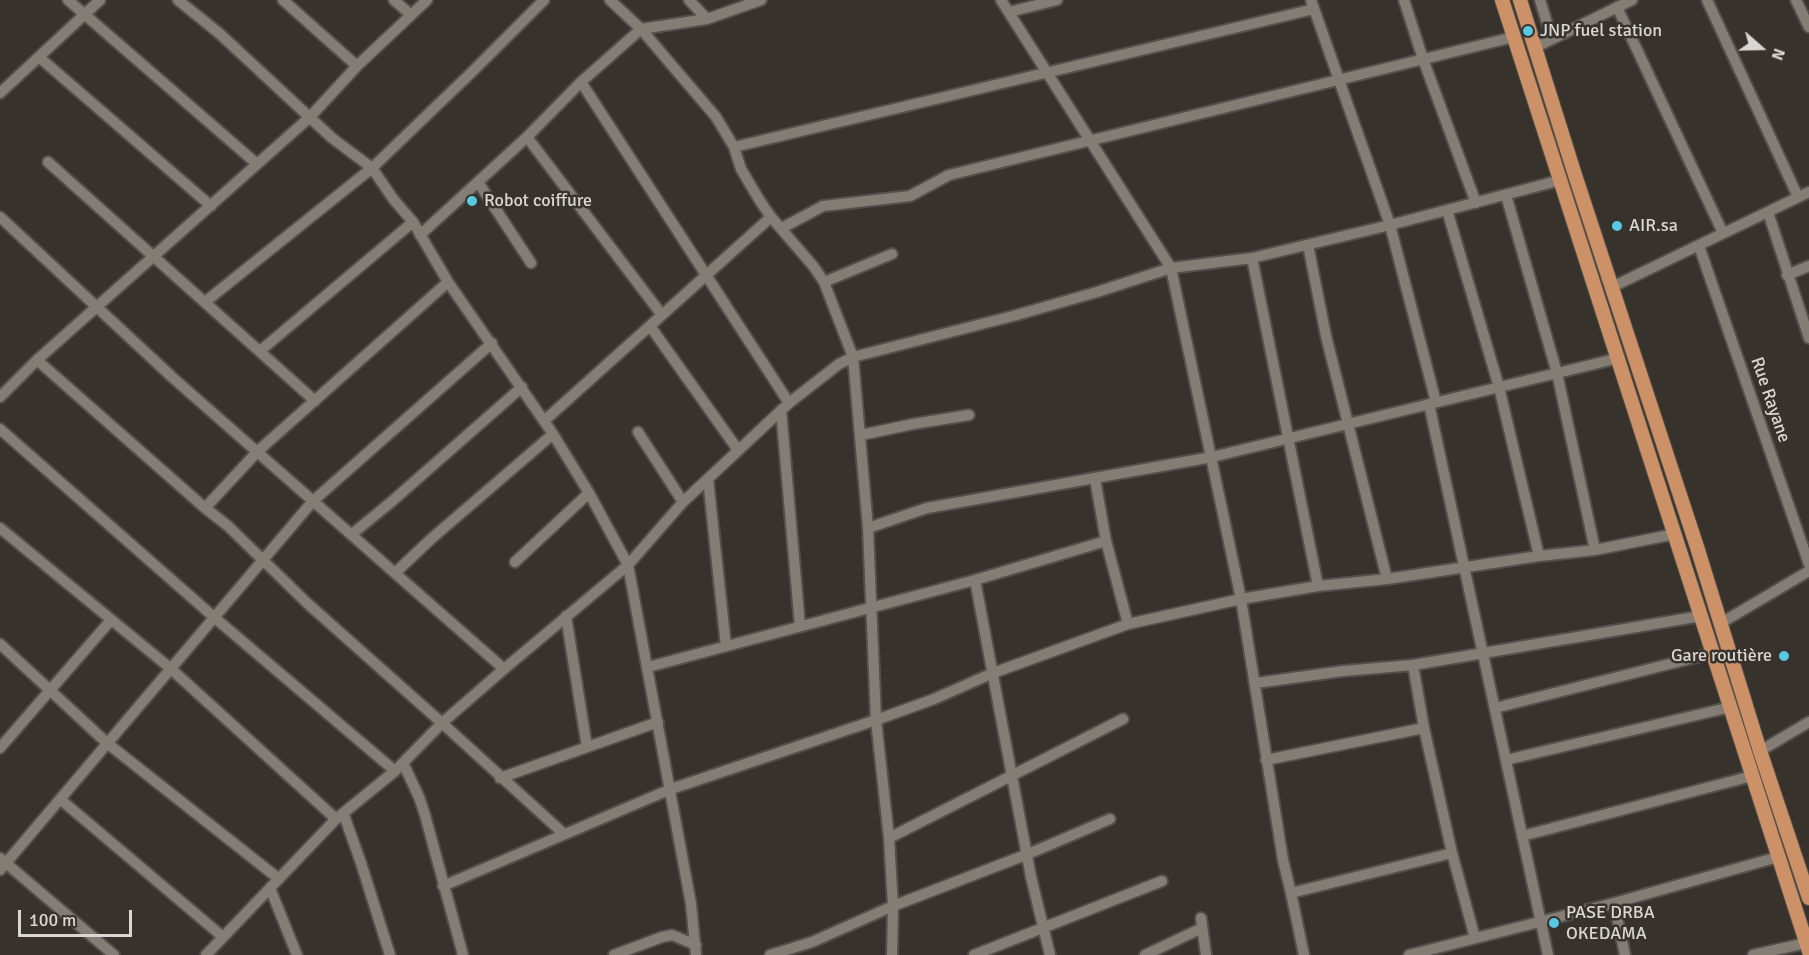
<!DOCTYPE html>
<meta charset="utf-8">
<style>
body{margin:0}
#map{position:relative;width:1809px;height:955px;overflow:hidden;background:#37322c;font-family:Signika,sans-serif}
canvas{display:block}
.north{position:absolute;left:1731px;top:18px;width:60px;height:60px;-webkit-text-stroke:4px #37322c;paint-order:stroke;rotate:110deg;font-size:16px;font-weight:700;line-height:24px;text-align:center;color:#dad6d3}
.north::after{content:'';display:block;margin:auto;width:21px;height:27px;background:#dad6d3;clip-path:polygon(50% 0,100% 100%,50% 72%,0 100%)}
.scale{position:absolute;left:18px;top:910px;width:114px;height:27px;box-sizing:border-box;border:3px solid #dad6d3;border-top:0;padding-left:8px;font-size:18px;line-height:21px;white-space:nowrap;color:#dad6d3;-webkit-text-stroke:4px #37322c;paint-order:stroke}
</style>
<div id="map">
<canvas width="1809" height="955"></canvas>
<div class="north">N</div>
<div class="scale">100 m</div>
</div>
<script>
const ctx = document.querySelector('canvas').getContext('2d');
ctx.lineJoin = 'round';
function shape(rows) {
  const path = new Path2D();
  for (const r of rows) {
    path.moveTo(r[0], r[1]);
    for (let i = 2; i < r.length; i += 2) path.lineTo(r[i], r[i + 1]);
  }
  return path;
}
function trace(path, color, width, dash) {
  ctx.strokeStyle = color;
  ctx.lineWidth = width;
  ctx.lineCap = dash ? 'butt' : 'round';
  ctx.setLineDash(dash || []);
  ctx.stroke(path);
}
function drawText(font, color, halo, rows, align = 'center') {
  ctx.font = font + ' Signika,sans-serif';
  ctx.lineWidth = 5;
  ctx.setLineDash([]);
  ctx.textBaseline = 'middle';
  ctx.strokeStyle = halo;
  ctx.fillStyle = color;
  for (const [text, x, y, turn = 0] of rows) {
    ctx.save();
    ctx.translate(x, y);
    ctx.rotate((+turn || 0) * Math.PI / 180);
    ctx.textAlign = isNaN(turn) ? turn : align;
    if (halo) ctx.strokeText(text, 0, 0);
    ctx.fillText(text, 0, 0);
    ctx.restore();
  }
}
const minor = shape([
 [68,0,257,164],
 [178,0,220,34,332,138,372,168,394,200,413,222,448,282,553,434,589,493,628,565,691,904,696,955],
 [283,0,357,66],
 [394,0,411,15],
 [610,0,641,29,707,19,761,0],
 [689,0,707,19],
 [1001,0,1171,268,1241,599,1283,860,1291,893,1452,853],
 [1311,0,1390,225,1436,402],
 [1404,0,1423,59,1476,203],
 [1540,0,1552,39],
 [1707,0,1798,197],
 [1796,0,1809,27],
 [1617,7,1723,233],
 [1009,12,1057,0],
 [1536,47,1632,0],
 [39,57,211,206],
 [581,82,789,403],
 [0,93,100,0],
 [527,137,662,315],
 [734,147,1314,9],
 [48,162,315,401],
 [478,182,531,263],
 [1506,195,1557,373,1595,550],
 [1447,210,1499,387,1539,556],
 [1768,212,1809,338],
 [0,217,172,377,504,669],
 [782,228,823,206,910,196,949,175,1514,37],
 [420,235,527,137,581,82,641,29,716,117,734,147,741,169,760,201,771,217,814,267,824,282,853,357,868,528,876,720,889,838,893,906,892,955],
 [1308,245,1326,336,1387,579],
 [1699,246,1809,564],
 [1252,258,1318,586],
 [1787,275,1809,266],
 [824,282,892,254],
 [1612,287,1809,192],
 [205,302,372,168,475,69,544,0],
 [650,326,738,450],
 [260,351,413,222],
 [37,360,205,508,228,526,307,603,442,723,564,834],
 [0,397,37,360,310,117,357,66,427,0],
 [1429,404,1548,955],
 [781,410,800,626],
 [544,421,771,217],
 [0,429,215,618,395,771],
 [638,432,683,502],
 [861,435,913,424,969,415],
 [708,479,726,646],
 [1095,479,1106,541,1128,624],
 [205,508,258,451,448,282],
 [0,528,170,668,336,819],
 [868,528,927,508,1212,457,1619,358],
 [352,534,390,503,522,387],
 [515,562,589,493],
 [395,573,431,539,553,434],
 [975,580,1031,877,1050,955],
 [566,616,587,747],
 [1721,623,1809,571],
 [0,644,107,743,279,879],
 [1413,665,1424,728,1452,853,1475,938],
 [648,667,975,580,1106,541],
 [1256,683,1343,671,1413,665,1701,616],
 [1495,708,1713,653],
 [0,748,111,620],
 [1760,751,1809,722],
 [1266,760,1424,728],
 [1506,760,1731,707],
 [403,763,419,797,425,815,463,955],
 [500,778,658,722],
 [60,799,223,937],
 [344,815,361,863,390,955],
 [1522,836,1752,776],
 [889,838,1123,719],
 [0,858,114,955],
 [0,870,313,501,492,343],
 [443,886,671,789,876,720,934,699,993,673,1128,624,1241,599,1318,586,1387,579,1539,556,1595,550,1675,534],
 [270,888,297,955],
 [1291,893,1304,955],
 [1614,903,1625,955],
 [1201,918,1206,955],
 [206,955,336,819,395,771,442,723,504,669,628,565,683,502,789,403,839,364,853,357,1013,316,1097,292,1171,268,1252,258,1390,225,1561,180],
 [614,955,662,937,672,935,696,945],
 [770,955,812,942,893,906,1028,854,1110,819],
 [974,955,1162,881],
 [1145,955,1202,928],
 [1409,955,1614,903,1778,857],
 [1753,955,1806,943]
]);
const major = shape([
 [1502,0,1809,951],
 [1520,0,1575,175,1697,547,1760,751,1809,898]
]);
const markers = [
 [1528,31,6,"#57c9e3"],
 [472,201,6,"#57c9e3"],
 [1617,226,6,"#57c9e3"],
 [1784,656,6,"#57c9e3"],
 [1554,923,6,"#57c9e3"]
];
const poiNames = [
 ["JNP fuel station",1540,31],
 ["Robot coiffure",484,201],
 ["AIR.sa",1629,226],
 ["Gare routière",1772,656,"right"],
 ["PASE DRBA",1566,913],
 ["OKEDAMA",1566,934]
];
const streetNames = [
 ["Rue Rayane",1770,400,71]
];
trace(minor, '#534f49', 14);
trace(major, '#534f49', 16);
trace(minor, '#837d76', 10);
trace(major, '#cc9166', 14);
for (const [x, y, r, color] of markers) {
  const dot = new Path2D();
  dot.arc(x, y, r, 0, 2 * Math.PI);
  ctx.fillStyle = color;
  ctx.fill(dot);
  trace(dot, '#37322c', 2);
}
drawText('18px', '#dad6d3', '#37322c', poiNames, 'left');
drawText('18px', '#dad6d3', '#37322c', streetNames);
</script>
